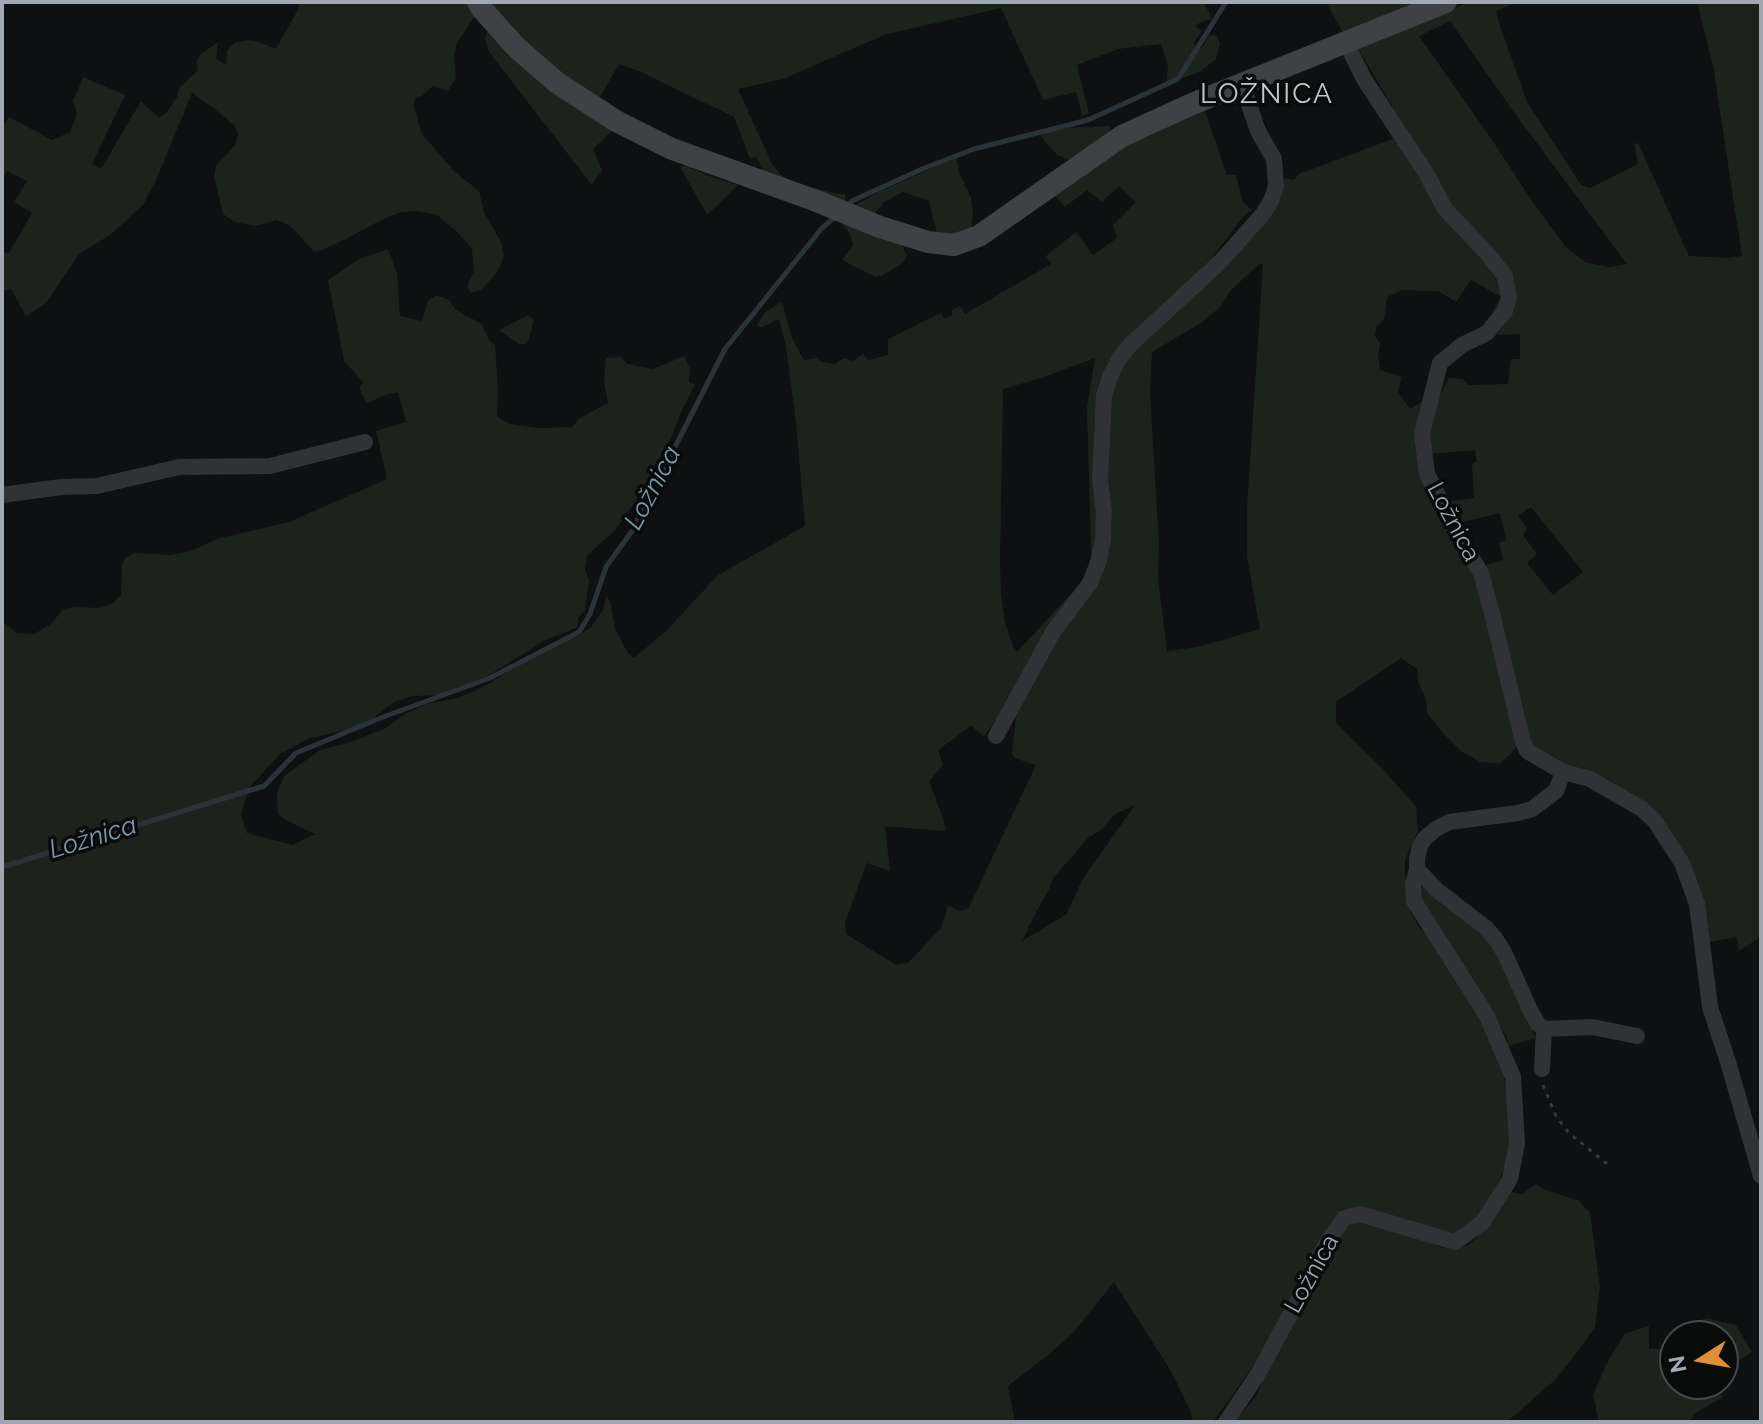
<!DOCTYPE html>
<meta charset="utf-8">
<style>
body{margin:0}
#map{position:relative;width:1763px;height:1424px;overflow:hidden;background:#0f1011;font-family:Raleway,sans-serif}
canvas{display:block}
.frame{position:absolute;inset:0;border:4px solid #a2a8b0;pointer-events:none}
.north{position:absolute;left:1659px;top:1320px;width:80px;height:80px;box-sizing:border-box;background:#0a0b0b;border:2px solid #474a4d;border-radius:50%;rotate:259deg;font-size:22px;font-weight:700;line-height:32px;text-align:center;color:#a2a8b0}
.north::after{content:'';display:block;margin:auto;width:28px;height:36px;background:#df8e39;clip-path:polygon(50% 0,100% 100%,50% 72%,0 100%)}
</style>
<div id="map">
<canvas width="1763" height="1424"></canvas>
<div class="frame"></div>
<div class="north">N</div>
</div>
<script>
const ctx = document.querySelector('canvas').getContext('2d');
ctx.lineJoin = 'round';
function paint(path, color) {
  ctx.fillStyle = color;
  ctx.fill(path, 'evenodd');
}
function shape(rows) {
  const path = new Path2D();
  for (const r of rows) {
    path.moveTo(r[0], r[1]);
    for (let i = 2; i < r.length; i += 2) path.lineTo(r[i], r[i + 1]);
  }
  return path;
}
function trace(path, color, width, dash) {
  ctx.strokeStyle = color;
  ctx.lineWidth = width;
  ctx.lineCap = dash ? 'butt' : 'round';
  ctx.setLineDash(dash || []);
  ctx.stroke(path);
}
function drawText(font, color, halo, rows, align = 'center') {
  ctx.font = font + ' Raleway,sans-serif';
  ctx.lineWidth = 7;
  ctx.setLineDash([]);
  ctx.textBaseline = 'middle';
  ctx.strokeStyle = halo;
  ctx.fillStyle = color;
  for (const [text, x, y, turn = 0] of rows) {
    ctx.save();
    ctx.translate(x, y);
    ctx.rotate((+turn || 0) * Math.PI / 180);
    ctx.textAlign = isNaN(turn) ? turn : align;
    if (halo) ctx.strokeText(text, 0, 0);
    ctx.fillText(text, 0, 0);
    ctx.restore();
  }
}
const green = shape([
 [298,2,473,2,478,11,457,43,454,56,456,78,448,91,433,86,422,96,416,97,414,107,422,134,455,172,479,191,484,212,501,242,504,256,498,271,481,290,471,293,467,286,474,271,472,249,456,231,437,215,416,211,401,212,383,219,346,239,322,250,314,251,290,226,277,220,255,226,235,222,223,214,214,176,216,166,235,145,238,135,234,125,212,107,192,93,156,180,143,205,110,235,79,254,46,303,26,316,11,289,2,291,2,252,9,253,32,213,14,202,27,181,7,171,2,179,2,127,9,117,52,140,70,132,77,114,73,101,83,77,125,95,92,164,101,169,141,101,159,118,167,112,177,97,179,88,198,70,197,61,200,55,218,42,216,59,226,65,227,51,234,43,247,40,256,41,276,49,299,8],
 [493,2,1204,2,1212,19,1201,22,1195,26,1202,31,1193,43,1201,49,1209,36,1216,35,1220,43,1216,59,1201,71,1166,85,1168,66,1161,44,1118,49,1077,65,1089,114,1082,115,1076,92,1043,100,1001,8,884,35,783,79,738,89,772,164,783,177,798,184,837,194,845,194,846,205,767,177,756,157,750,159,734,117,641,72,619,64,598,101,526,47,493,7],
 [1326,2,1429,2,1344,35],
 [1470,2,1517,2,1496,11,1499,23,1527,102,1581,185,1590,188,1638,164,1634,144,1638,143,1689,256,1727,258,1742,256,1713,65,1697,2,1761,2,1761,937,1739,951,1736,937,1706,943,1668,831,1527,747,1483,566,1503,560,1499,543,1506,540,1500,513,1458,523,1445,502,1474,498,1472,464,1477,461,1475,450,1428,454,1425,439,1438,398,1449,378,1463,379,1468,385,1508,384,1511,359,1520,359,1520,334,1497,335,1506,322,1513,297,1452,212,1420,153,1359,50,1359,44],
 [1450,21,1513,111,1627,264,1608,267,1585,262,1565,246,1532,201,1492,140,1419,36],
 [1531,507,1583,572,1553,595,1527,563,1537,554,1523,535,1527,527,1518,516],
 [487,32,494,35,614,129,593,149,602,170,592,185,489,52,485,39],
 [1204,108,1227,175,1236,175,1242,201,1252,210,1243,217,1211,259,1129,335,1113,355,1094,423,1098,486,1095,562,1001,714,984,736,971,726,938,750,943,765,929,781,944,821,946,831,885,826,890,871,867,863,845,923,846,934,896,965,909,962,941,928,948,905,958,911,968,909,1036,765,1014,758,1012,752,1017,709,1107,554,1112,517,1105,443,1105,416,1121,361,1214,274,1279,177,1294,180,1299,174,1400,136,1501,275,1506,298,1488,320,1501,297,1471,280,1456,302,1438,291,1401,290,1387,297,1384,320,1377,326,1375,335,1380,344,1378,356,1380,370,1402,377,1398,392,1410,409,1430,397,1417,440,1478,583,1518,745,1509,756,1500,763,1480,762,1462,752,1442,732,1427,713,1426,700,1418,681,1417,669,1401,658,1336,702,1336,723,1383,769,1416,807,1418,831,1405,860,1405,875,1410,911,1419,927,1439,949,1496,1045,1503,1067,1512,1145,1505,1168,1481,1217,1459,1235,1351,1208,1341,1210,1331,1222,1268,1345,1213,1422,1193,1422,1190,1410,1171,1371,1114,1282,1073,1333,1048,1355,1008,1386,1015,1422,2,1422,2,621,17,633,34,634,51,624,63,609,77,607,99,608,112,604,121,595,122,564,125,558,135,553,170,555,188,552,220,538,289,522,387,479,376,431,406,422,398,392,385,395,367,403,359,388,363,382,344,361,328,280,359,259,388,249,397,273,400,316,422,321,428,301,436,295,449,300,456,310,482,324,489,340,495,345,498,390,497,417,510,424,540,428,572,427,580,418,608,403,604,382,606,358,621,357,627,364,653,369,684,356,690,368,689,382,695,385,681,412,673,434,640,495,616,529,587,556,585,570,589,580,585,610,578,618,578,627,544,641,476,683,443,695,414,696,396,701,362,726,308,739,280,754,249,788,241,815,247,833,293,845,315,834,287,821,278,814,277,794,284,776,320,750,347,743,384,729,407,713,427,704,457,698,479,689,550,647,578,636,591,627,602,612,607,596,610,602,615,628,627,652,634,658,666,631,718,575,805,526,796,423,786,346,779,319,762,327,756,326,766,311,782,302,792,338,804,360,816,358,823,362,835,364,844,358,853,361,863,354,869,360,888,355,888,339,941,313,944,319,952,315,952,310,960,306,965,314,1051,264,1046,256,1076,232,1093,255,1117,238,1113,225,1136,202,1119,186,1102,202,1087,190,1065,207,1054,195,1119,148],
 [1259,264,1263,264,1247,507,1247,557,1260,629,1198,647,1167,651,1158,578,1159,543,1150,393,1152,352,1204,321,1221,306,1230,291],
 [1095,358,1087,408,1091,550,1090,571,1081,583,1017,652,1013,646,1005,623,1001,594,1000,562,1003,389,1041,378],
 [1135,805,1082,880,1067,914,1022,941,1035,914,1049,890,1054,877,1088,838,1102,829,1114,815],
 [1111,126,1107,137,1076,159,1066,159,1057,155,1038,133,1058,128],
 [956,157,959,172,971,198,973,213,971,230,945,236,937,234,929,201,903,192,884,202,873,216,850,208,879,192],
 [680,166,686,166,709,176,738,185,707,215],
 [839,221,902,245,907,256,903,263,883,275,875,277,842,260,853,245,850,234],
 [529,315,534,320,529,339,526,344,519,344,499,330],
 [1421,886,1493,943,1536,1038,1508,1046,1507,1037,1417,892],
 [1536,1184,1543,1189,1579,1201,1590,1213,1600,1287,1595,1327,1581,1347,1556,1379,1507,1422,1235,1422,1256,1396,1282,1339,1340,1228,1353,1220,1394,1226,1442,1248,1453,1249,1469,1245,1487,1227,1509,1191,1522,1194],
 [1707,1318,1736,1325,1752,1352,1723,1371,1723,1336,1679,1336,1681,1326],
 [1649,1326,1649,1349,1675,1349,1675,1384,1715,1384,1723,1397,1695,1413,1689,1422,1599,1422,1593,1395,1606,1365,1624,1334]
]);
const stream = shape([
 [847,206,852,201,922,169,974,149,1088,120,1178,79,1226,2],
 [2,867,264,786,296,753,383,717,490,678,579,632,590,614,606,567,632,531,725,349,822,228,837,215]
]);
const path = shape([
 [1543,1085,1556,1116,1568,1132,1607,1164]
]);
const street = shape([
 [1346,43,1364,79,1426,173,1445,209,1486,252,1505,276,1509,298,1505,311,1487,333,1462,345,1440,363,1422,434,1427,474,1455,529,1481,573,1493,617,1523,742,1527,751,1563,772,1590,779,1642,809,1654,820,1682,863,1697,904,1710,1007,1728,1062,1761,1176],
 [2,495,61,487,97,486,179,467,270,466,365,442],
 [996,736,1053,632,1090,583,1099,560,1103,539,1104,512,1100,478,1104,395,1110,377,1120,357,1131,344,1221,261,1263,214,1271,201,1276,186,1274,159,1258,131,1242,84],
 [1563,772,1556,791,1532,809,1518,813,1449,822,1436,829,1425,838,1420,846,1417,858,1417,869,1437,890,1485,927,1495,938,1504,952,1531,1012,1538,1024,1544,1029,1592,1027,1637,1036],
 [1542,1069,1544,1029],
 [1226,1422,1258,1374,1298,1300,1324,1247,1344,1218,1360,1214,1455,1242,1482,1223,1510,1179,1517,1143,1513,1077,1487,1016,1414,901,1413,884,1417,869]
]);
const secondary = shape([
 [478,2,482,9,516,47,556,82,616,121,672,149,814,200,880,227,928,242,954,245,979,236,1122,136,1192,104,1446,2]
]);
const streetNames = [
 ["Ložnica",1453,522,62],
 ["Ložnica",1312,1274,-61]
];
const waterNames = [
 ["Ložnica",653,488,-62],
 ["Ložnica",93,838,-17]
];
const quarterNames = [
 ["LOŽNICA",1267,95]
];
paint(green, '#1c231c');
trace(stream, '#2a3338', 5);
trace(path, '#37393c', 3, [4, 6]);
trace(street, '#313235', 16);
trace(secondary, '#3f4145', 22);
drawText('24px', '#a2a8b0', '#0a0b0b', streetNames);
drawText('italic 26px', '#7b9aa9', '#0a0b0b', waterNames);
ctx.letterSpacing = '2px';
drawText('28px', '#c2c7cd', '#0a0b0b', quarterNames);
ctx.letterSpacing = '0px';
</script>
